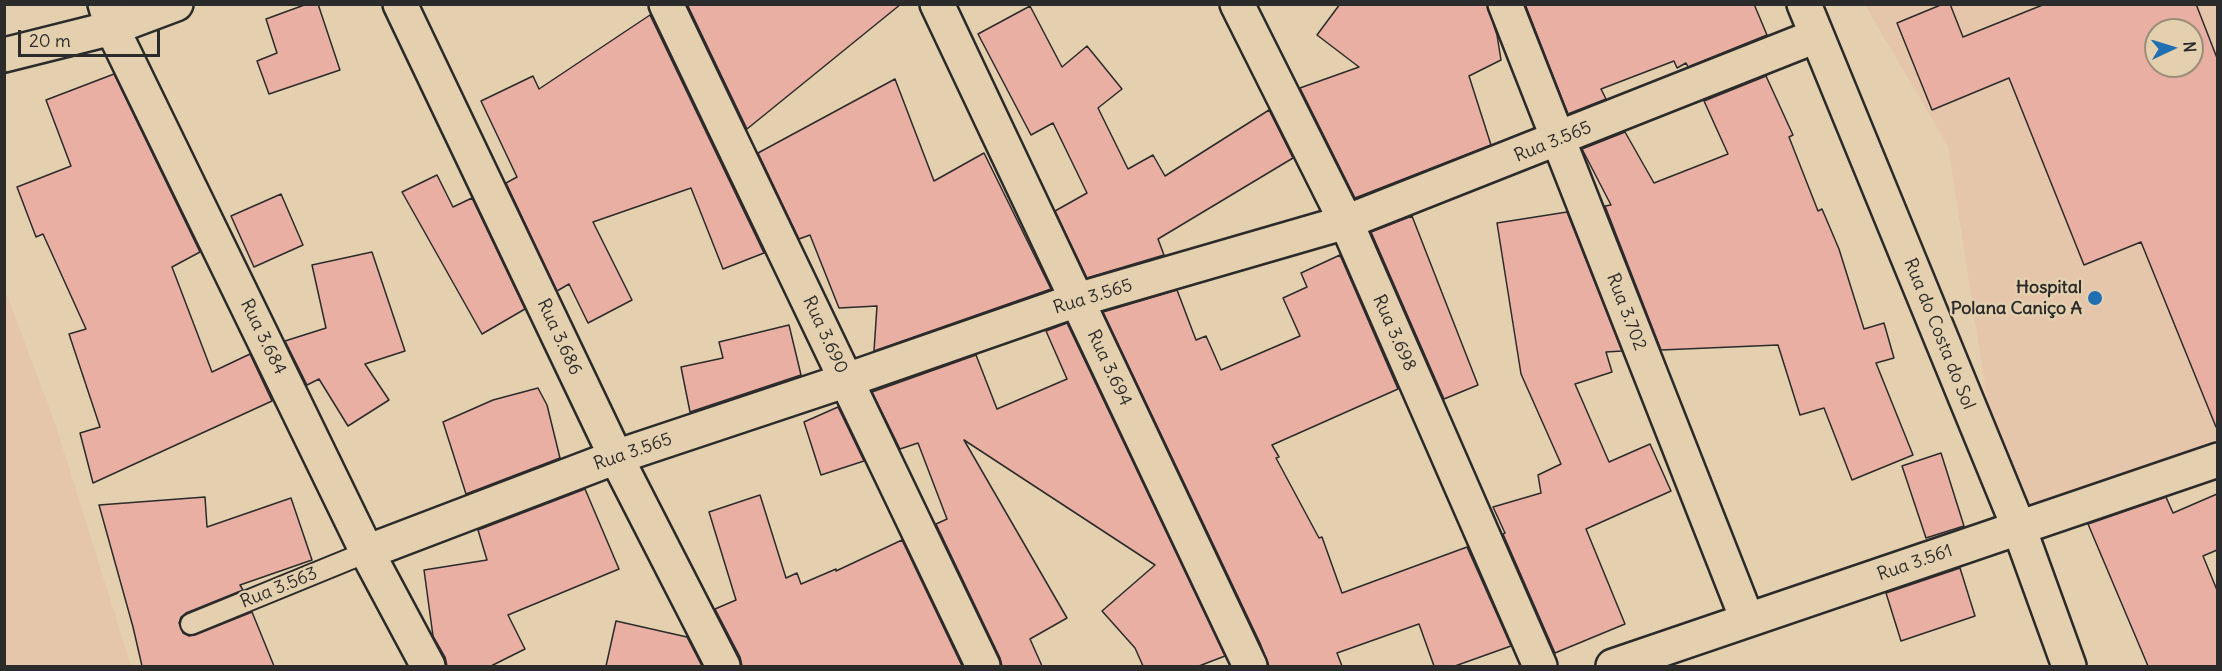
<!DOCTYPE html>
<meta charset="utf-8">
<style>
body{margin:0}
#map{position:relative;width:2222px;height:671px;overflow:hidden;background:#e4d0ae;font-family:Delius,sans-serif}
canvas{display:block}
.frame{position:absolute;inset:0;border:6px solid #2b2b2b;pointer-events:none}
.north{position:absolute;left:2144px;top:18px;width:60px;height:60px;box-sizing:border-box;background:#e4d0ae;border:2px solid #9a8e7a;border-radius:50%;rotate:86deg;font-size:16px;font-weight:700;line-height:24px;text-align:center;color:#2b2b2b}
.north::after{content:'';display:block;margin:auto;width:21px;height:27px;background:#1f6fb2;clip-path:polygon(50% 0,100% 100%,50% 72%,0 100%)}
.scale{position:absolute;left:18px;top:30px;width:142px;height:27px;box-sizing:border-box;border:3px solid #2b2b2b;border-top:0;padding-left:8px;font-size:18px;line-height:21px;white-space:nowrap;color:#2b2b2b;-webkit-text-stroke:4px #e4d0ae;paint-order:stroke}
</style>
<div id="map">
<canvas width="2222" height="671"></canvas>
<div class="frame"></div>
<div class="north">N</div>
<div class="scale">20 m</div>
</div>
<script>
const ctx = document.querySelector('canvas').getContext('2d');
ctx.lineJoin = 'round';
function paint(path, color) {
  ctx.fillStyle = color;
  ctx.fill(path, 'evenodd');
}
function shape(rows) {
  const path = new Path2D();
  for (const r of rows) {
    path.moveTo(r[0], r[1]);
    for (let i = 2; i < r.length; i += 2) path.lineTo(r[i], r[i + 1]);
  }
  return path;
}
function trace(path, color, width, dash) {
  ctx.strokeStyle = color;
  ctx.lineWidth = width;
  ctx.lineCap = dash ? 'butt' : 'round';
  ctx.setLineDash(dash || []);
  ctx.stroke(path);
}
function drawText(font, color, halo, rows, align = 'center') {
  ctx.font = font + ' Delius,sans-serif';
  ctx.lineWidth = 5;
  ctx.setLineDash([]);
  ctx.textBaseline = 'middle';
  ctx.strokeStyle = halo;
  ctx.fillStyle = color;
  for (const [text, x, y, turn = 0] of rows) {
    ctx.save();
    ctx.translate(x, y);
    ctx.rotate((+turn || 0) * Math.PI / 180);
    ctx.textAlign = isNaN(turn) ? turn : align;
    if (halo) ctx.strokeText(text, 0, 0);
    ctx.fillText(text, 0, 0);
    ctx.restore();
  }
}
const built = shape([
 [1865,5,2217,5,2217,449,2007,527,1948,146],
 [2156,30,2192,30,2192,66,2156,66],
 [5,290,56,426,131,666,5,666]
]);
const building = shape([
 [307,4,318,4,340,70,269,94,257,61,277,53,266,19,307,4],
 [687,4,901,4,747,129,687,4],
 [1340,4,1487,4,1497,35,1501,60,1469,76,1491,145,1355,198,1300,88,1359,67,1317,35,1340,4],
 [1525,4,1754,4,1767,35,1688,67,1686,63,1677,68,1674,61,1601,89,1606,99,1568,114,1525,4],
 [1943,4,1950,4,1963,37,2045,4,2196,4,2217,58,2217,427,2216,427,2141,242,2084,265,2009,78,1932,110,1897,23,1943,4],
 [2156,30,2192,30,2192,66,2156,66,2156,30],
 [1030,6,1062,67,1087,46,1122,89,1098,108,1128,169,1153,155,1165,176,1269,110,1293,158,1158,239,1164,255,1087,278,1055,211,1087,193,1053,123,1031,135,978,34,1030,6],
 [650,15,764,253,723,269,691,188,593,222,632,300,588,323,569,284,557,291,506,183,517,177,481,101,533,76,539,89,650,15],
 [114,74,200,252,172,267,212,372,250,354,272,401,93,483,80,433,100,427,69,334,86,329,43,234,36,237,17,187,71,166,46,100,114,74],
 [1766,76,1793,135,1789,137,1818,211,1822,209,1839,249,1864,329,1884,323,1894,358,1876,363,1913,455,1852,480,1824,408,1800,415,1778,345,1661,350,1605,206,1611,205,1582,149,1625,132,1654,183,1728,154,1704,101,1766,76],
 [895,79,934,181,984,153,1051,289,874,351,877,306,839,308,810,235,799,239,758,153,895,79],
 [437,175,453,207,472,198,525,309,482,334,402,192,437,175],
 [281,194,303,245,254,267,231,216,281,194],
 [1567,212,1622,351,1606,352,1612,372,1575,384,1609,462,1650,444,1671,491,1586,529,1625,624,1555,653,1503,534,1505,533,1493,507,1541,493,1538,475,1561,464,1521,374,1497,223,1567,212],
 [1412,216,1478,385,1444,399,1371,232,1412,216],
 [372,252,405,351,365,364,389,400,348,426,319,379,307,385,285,341,326,328,312,265,372,252],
 [1340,255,1398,389,1272,445,1279,457,1276,458,1319,538,1322,537,1342,593,1467,547,1511,646,1455,666,1434,666,1419,624,1337,653,1342,666,1269,666,1260,643,1103,312,1177,290,1196,340,1206,336,1221,370,1300,336,1283,298,1307,287,1301,273,1340,255],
 [1067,323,1225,656,1199,666,1143,666,1135,648,1102,611,1155,565,964,440,1067,618,1030,639,1042,666,1002,666,1000,658,936,524,947,519,918,443,900,449,872,392,976,355,997,409,1067,379,1046,331,1067,323],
 [789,325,801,375,690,412,681,367,723,358,719,342,789,325],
 [538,388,547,405,560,458,466,494,443,422,493,400,538,388],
 [838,407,864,461,821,475,804,422,838,407],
 [1941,453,1964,526,1926,538,1902,466,1941,453],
 [585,489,619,569,508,615,525,649,491,666,447,666,445,657,433,636,424,570,487,560,478,530,585,489],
 [2217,494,2217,550,2203,556,2217,590,2217,666,2148,666,2088,524,2166,497,2173,513,2217,494],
 [760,495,786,578,797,573,801,584,836,569,836,571,902,540,962,666,742,666,740,657,715,609,736,600,709,512,760,495],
 [205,497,207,527,291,498,312,560,240,585,243,590,186,613,181,617,179,623,183,633,189,636,195,635,252,612,274,666,142,666,133,627,99,505,205,497],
 [1960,568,1975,616,1901,641,1886,593,1960,568],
 [616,621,687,637,702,666,606,666,616,621]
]);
const service = shape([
 [191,624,367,552]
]);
const minor = shape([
 [105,4,112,28,367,552,428,666],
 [400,4,616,457,723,666],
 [666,4,983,666],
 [937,4,1250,666],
 [1237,4,1346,222,1540,666],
 [1505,4,1747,619],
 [4,55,112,28,176,4],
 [367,552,616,457,847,380,1077,300,1346,222,1816,36],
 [1613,666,2218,460]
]);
const tertiary = shape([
 [1804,4,2019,528,2069,666]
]);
const markers = [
 [2095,298,8,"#1f6fb2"]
];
const streetNames = [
 ["Rua 3.565",1553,142,-22],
 ["Rua 3.565",1093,297,-17],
 ["Rua 3.702",1626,312,69],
 ["Rua 3.698",1394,333,66],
 ["Rua do Costa do Sol",1939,334,68],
 ["Rua 3.690",825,335,65],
 ["Rua 3.684",263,337,64],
 ["Rua 3.686",559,337,65],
 ["Rua 3.694",1109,368,65],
 ["Rua 3.565",633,452,-19],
 ["Rua 3.561",1915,563,-19],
 ["Rua 3.563",279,588,-22]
];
const poiNames = [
 ["Hospital",2082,288],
 ["Polana Caniço A",2082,309]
];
paint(built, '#e5c6aa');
paint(building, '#e8afa2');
trace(building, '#2b2b2b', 1.5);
trace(service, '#2b2b2b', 24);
trace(minor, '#2b2b2b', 38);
trace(tertiary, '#2b2b2b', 38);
trace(service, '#e4d0ae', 20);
trace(minor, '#e4d0ae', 33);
trace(tertiary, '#e4d0ae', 33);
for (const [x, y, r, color] of markers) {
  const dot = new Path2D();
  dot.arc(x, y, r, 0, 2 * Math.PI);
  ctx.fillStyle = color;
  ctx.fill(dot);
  trace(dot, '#e4d0ae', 2);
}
drawText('18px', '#2b2b2b', '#e4d0ae', streetNames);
drawText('bold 18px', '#2b2b2b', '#e4d0ae', poiNames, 'right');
</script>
